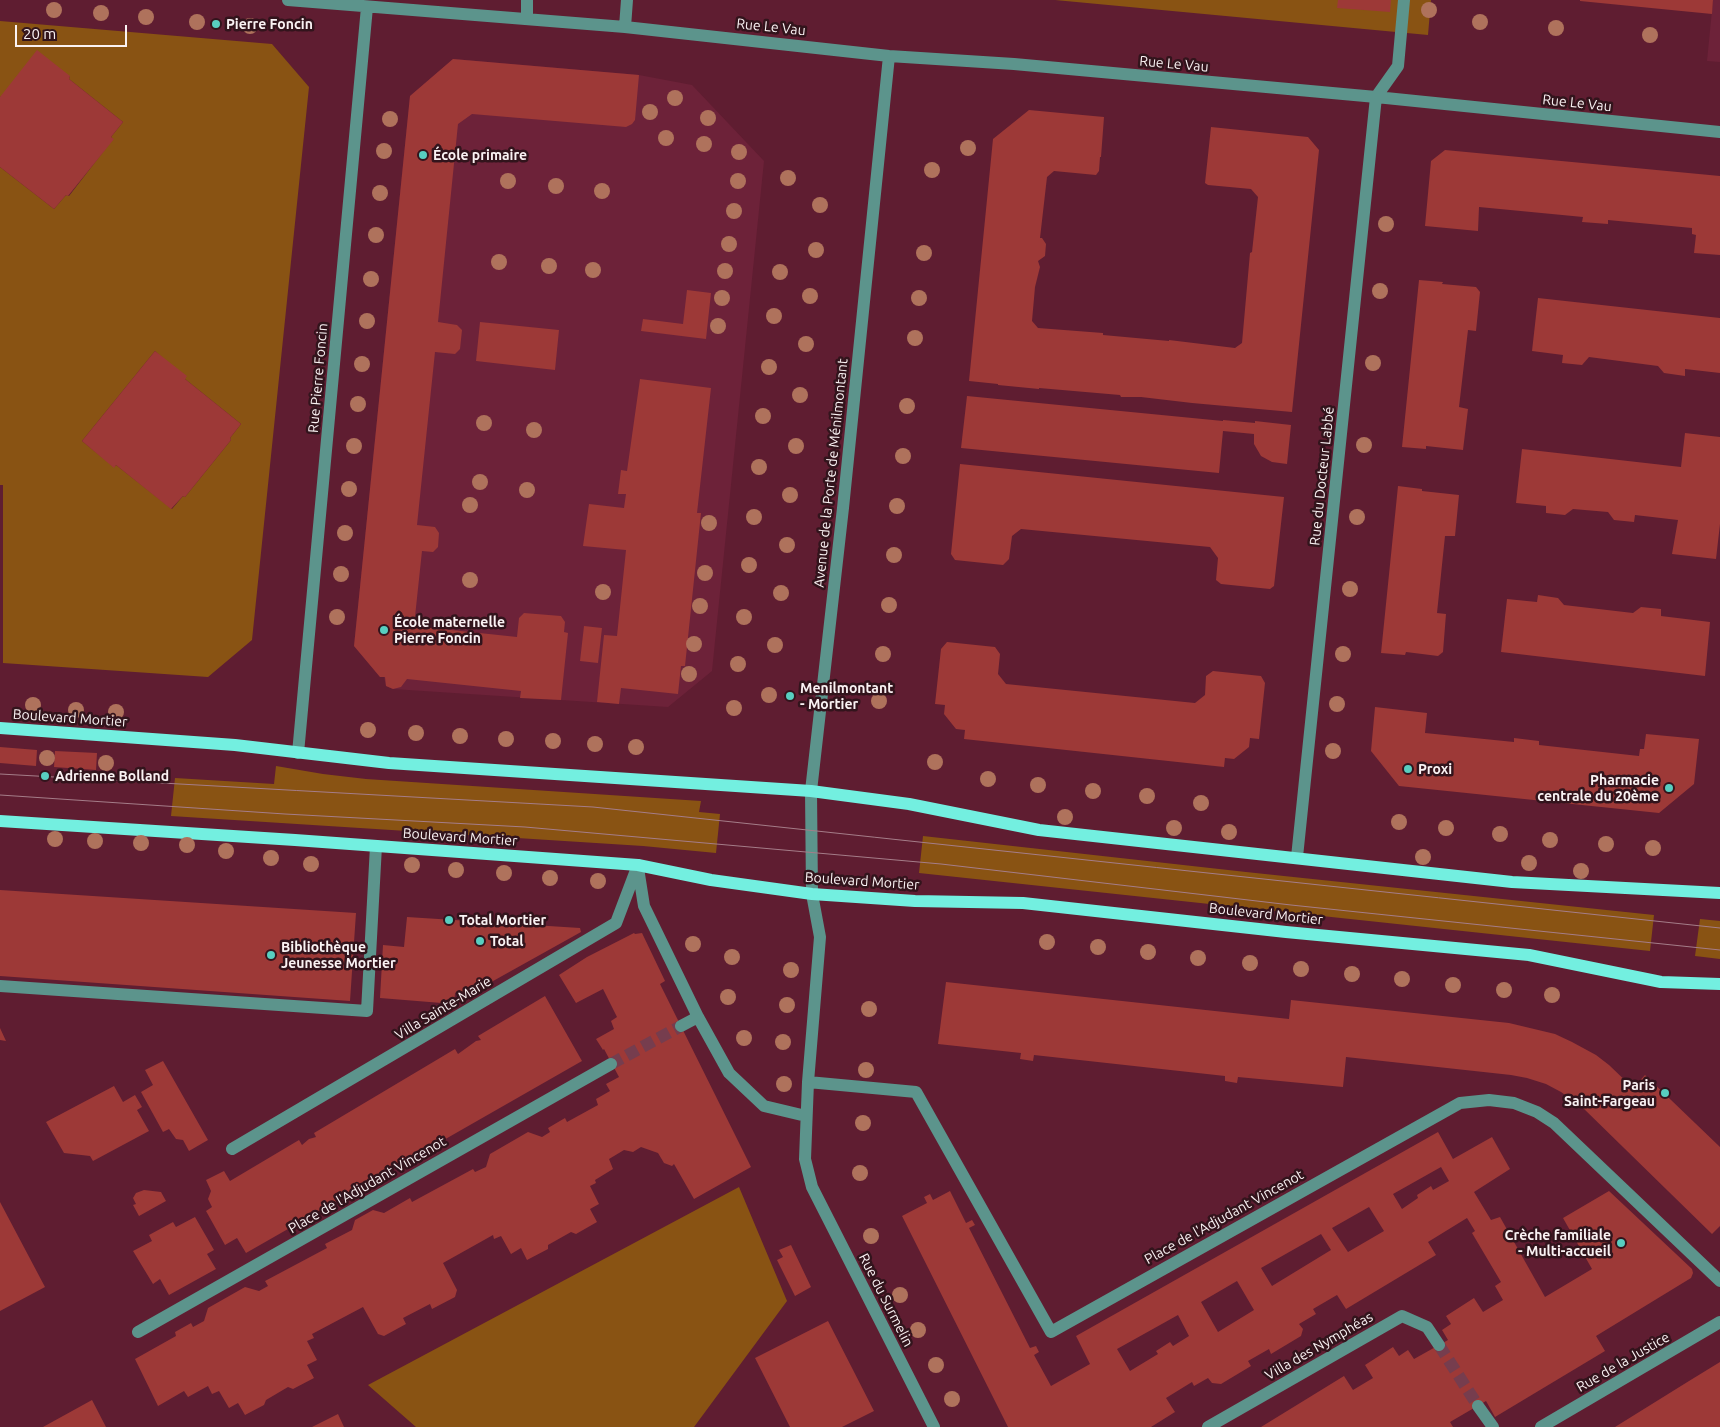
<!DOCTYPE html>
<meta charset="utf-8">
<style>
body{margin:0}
#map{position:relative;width:1720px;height:1427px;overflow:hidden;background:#5f1d31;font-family:Ubuntu,sans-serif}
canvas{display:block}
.scale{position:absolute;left:15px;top:25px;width:112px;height:22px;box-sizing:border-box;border:2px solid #faf2f3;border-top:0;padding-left:6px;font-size:15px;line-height:18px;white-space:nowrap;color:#faf2f3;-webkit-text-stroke:4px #32141c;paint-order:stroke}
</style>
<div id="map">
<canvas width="1720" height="1427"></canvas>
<div class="scale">20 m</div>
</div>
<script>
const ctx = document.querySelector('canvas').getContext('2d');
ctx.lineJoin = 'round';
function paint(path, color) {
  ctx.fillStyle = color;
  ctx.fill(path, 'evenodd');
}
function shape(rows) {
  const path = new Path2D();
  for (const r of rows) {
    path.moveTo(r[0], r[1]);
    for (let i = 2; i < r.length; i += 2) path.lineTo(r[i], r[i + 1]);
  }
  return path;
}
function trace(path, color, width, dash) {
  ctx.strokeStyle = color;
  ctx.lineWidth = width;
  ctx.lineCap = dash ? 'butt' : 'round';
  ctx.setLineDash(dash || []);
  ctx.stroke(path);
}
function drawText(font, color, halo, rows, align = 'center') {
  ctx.font = font + ' Ubuntu,sans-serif';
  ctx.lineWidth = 5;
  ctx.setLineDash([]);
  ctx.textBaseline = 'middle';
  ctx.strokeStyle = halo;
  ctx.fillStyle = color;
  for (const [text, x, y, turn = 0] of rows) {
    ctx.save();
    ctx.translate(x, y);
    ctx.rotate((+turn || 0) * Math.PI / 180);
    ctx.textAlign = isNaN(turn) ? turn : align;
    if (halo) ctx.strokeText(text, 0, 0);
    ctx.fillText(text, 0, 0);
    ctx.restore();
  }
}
const built = shape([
 [1713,0,1720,0,1720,62,1707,61],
 [453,59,639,75,692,85,764,161,712,671,668,707,393,689,386,686,384,677,380,677,354,646,410,96]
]);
const green = shape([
 [1055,0,1431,0,1428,35],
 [0,21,272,44,309,87,252,640,208,677,3,663,3,485,0,485,0,167,54,209,66,195,69,196,113,139,111,137,123,122,69,79,70,76,0,97],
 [155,351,185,379,241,424,230,438,231,440,185,497,183,496,172,509,116,465,114,467,82,441],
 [276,766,323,774,366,779,701,801,699,812,720,814,716,853,643,846,171,816,175,778,274,784],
 [923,836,1246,872,1654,915,1650,951,919,873],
 [1700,919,1720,921,1720,959,1695,956],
 [739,1187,787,1301,694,1427,416,1427,368,1385]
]);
const building = shape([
 [1338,0,1391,0,1390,12,1337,8],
 [1580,0,1713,0,1712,14,1580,1],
 [37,50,70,76,69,79,123,122,111,137,114,139,68,196,66,195,54,209,0,167,0,97],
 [453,59,639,75,635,120,632,124,626,127,472,114,458,124,438,322,457,325,462,330,460,349,455,354,435,352,417,525,435,527,439,533,438,547,433,552,422,551,414,626,517,637,519,618,524,613,561,616,565,622,564,632,568,633,561,700,520,698,521,691,407,679,401,687,393,689,386,686,385,677,380,677,354,646,410,96],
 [1029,110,1104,117,1101,157,1100,157,1099,171,1096,175,1054,171,1047,177,1040,238,1042,238,1046,244,1045,256,1038,261,1040,267,1035,287,1032,321,1038,328,1103,333,1103,335,1169,341,1169,340,1235,348,1242,343,1250,253,1252,252,1258,197,1251,189,1208,185,1205,183,1211,127,1308,137,1319,150,1292,412,1192,403,1141,397,1121,397,1120,395,1039,388,1039,389,998,385,998,384,969,381,993,139],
 [1445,150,1720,176,1720,255,1694,253,1696,235,1692,234,1692,228,1608,220,1608,224,1582,222,1583,217,1479,207,1478,231,1425,226,1431,161],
 [1419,280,1443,282,1442,284,1476,287,1480,292,1476,331,1468,330,1459,407,1468,409,1463,450,1426,446,1426,449,1402,447],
 [687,290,711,293,706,339,641,331,643,319,683,324],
 [1538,298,1720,318,1720,373,1685,369,1685,376,1664,373,1658,366,1589,357,1582,365,1562,363,1563,355,1532,351],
 [480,322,559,330,555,370,476,361],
 [155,351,187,376,185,379,241,424,230,438,231,440,185,497,183,496,171,509,116,465,114,468,82,441],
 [640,379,711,388,697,513,701,513,685,666,681,666,678,694,621,688,619,704,597,702,604,635,617,636,626,550,583,546,589,504,624,508,626,494,618,494,621,470,627,471],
 [967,396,1223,421,1223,420,1255,423,1255,421,1291,425,1287,464,1272,462,1261,456,1254,444,1254,434,1223,431,1219,473,961,448],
 [1685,433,1720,437,1720,524,1716,559,1672,554,1678,520,1635,515,1634,522,1614,520,1608,512,1573,509,1565,515,1546,513,1546,506,1516,503,1522,449,1681,467],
 [960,464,1284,497,1274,586,1270,589,1221,584,1216,580,1218,558,1210,547,1021,529,1012,536,1009,559,1003,565,955,560,951,554],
 [1398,486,1422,489,1422,491,1459,495,1455,536,1445,536,1437,613,1446,614,1443,652,1438,656,1406,652,1405,655,1381,653],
 [1538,595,1558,598,1564,605,1633,613,1641,607,1661,609,1661,616,1710,622,1705,676,1501,652,1507,599,1537,602],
 [584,626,602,628,598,663,580,661],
 [947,642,995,647,1000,654,998,674,1006,684,1195,703,1205,695,1206,676,1213,671,1261,676,1265,683,1259,739,1250,738,1249,747,1234,759,1225,758,1224,767,964,739,965,730,956,729,944,714,945,705,935,704,941,649],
 [1375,707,1427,713,1425,733,1514,742,1514,738,1539,741,1539,745,1639,756,1640,749,1644,749,1646,734,1699,739,1694,784,1659,813,1399,786,1371,751],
 [0,747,37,750,36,766,0,763],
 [55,751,97,753,96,770,54,767],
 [0,890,356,913,350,1001,0,976],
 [407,917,580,928,581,932,468,995,455,993,454,1004,380,998,383,945,404,947],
 [634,933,635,934,642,933,665,981,660,984,751,1167,694,1199,674,1164,672,1166,664,1163,658,1153,641,1147,633,1152,624,1150,609,1159,613,1169,595,1180,596,1183,590,1186,599,1204,590,1209,597,1222,576,1234,571,1232,548,1245,548,1249,527,1260,521,1248,511,1254,501,1236,494,1239,493,1235,443,1263,457,1290,455,1297,432,1309,430,1304,403,1318,406,1324,384,1336,378,1334,363,1307,312,1334,314,1338,307,1341,317,1360,307,1365,314,1378,293,1389,288,1387,266,1400,264,1405,245,1415,238,1403,229,1408,219,1391,212,1394,208,1386,188,1397,184,1391,158,1406,135,1359,176,1336,175,1332,191,1323,193,1327,204,1321,208,1308,245,1287,259,1291,268,1286,265,1281,327,1248,325,1244,352,1230,355,1220,373,1210,384,1213,410,1198,412,1202,473,1169,475,1172,486,1167,490,1154,528,1132,542,1137,550,1132,548,1128,565,1118,567,1122,598,1105,596,1099,610,1091,606,1084,619,1077,604,1049,603,1050,596,1039,614,1029,611,1021,617,1017,603,989,576,1003,559,975,587,957],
 [946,982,1289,1019,1291,1000,1509,1023,1555,1034,1572,1042,1596,1055,1609,1065,1633,1088,1645,1075,1720,1147,1720,1226,1712,1234,1581,1106,1561,1092,1546,1084,1527,1078,1511,1075,1346,1057,1343,1087,1238,1077,1237,1083,1225,1081,1225,1076,1034,1055,1033,1061,1020,1059,1021,1053,938,1044],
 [545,996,582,1061,246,1253,237,1238,225,1245,206,1211,212,1207,208,1199,211,1191,206,1180,224,1171,230,1181,299,1140,302,1145,309,1139,316,1137,314,1133,455,1049,458,1054,476,1041,481,1040,478,1036],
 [0,1028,6,1041,0,1040],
 [163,1061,208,1140,189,1151,183,1140,176,1139,169,1129,163,1132,141,1092,153,1085,145,1070],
 [114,1086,123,1102,135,1095,142,1107,137,1110,149,1131,93,1161,90,1156,64,1153,46,1122],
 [1438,1132,1453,1159,1492,1137,1510,1169,1474,1192,1491,1220,1500,1217,1545,1297,1592,1269,1563,1218,1609,1191,1692,1269,1693,1273,1691,1278,1596,1336,1605,1351,1495,1417,1486,1401,1450,1422,1453,1427,1261,1427,1344,1376,1353,1390,1373,1378,1365,1365,1393,1347,1399,1356,1408,1350,1414,1359,1448,1340,1442,1330,1451,1324,1446,1316,1474,1298,1483,1312,1503,1300,1495,1286,1501,1282,1472,1233,1475,1231,1467,1218,1428,1242,1436,1255,1346,1309,1337,1295,1313,1309,1316,1314,1299,1324,1303,1329,1301,1336,1271,1354,1269,1349,1248,1361,1251,1366,1221,1384,1212,1383,1208,1378,1194,1386,1192,1382,1166,1398,1175,1412,1151,1427,1008,1427,902,1216,927,1203,924,1197,930,1194,933,1200,950,1191,966,1223,972,1220,975,1225,969,1228,1030,1348,1036,1346,1039,1352,1034,1355,1051,1386,1090,1364,1076,1336],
 [1441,1167,1449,1181,1433,1190,1431,1186,1417,1195,1418,1198,1402,1209,1393,1194],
 [1369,1207,1384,1231,1348,1252,1332,1228],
 [1321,1234,1331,1250,1272,1286,1261,1268],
 [1237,1281,1254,1310,1218,1332,1201,1302],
 [1178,1315,1189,1336,1173,1346,1170,1342,1156,1351,1158,1354,1130,1371,1117,1349],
 [144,1190,161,1192,166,1201,139,1216,133,1205,136,1204,133,1198,136,1193],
 [0,1202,45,1287,0,1311],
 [195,1217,214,1250,207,1254,216,1269,169,1295,160,1279,153,1284,133,1251,152,1241,149,1235,173,1222,176,1227],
 [791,1245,811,1287,795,1296,777,1260,783,1257,779,1250],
 [828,1321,874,1411,842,1427,790,1427,755,1358],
 [1720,1362,1720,1427,1615,1427,1689,1381],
 [92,1400,106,1427,43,1427],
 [338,1414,344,1427,312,1427]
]);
const minorTunnel = shape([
 [611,1064,681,1026],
 [1439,1345,1478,1406]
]);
const minor = shape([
 [288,0,625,27,889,56,1014,64,1376,97,1720,132],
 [527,0,527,19],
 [625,27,627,0],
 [889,56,843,508,811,791,812,894,820,937,808,1082,805,1159,812,1187,934,1427],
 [298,753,367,7],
 [1297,857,1376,97,1398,66,1404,0],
 [638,868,644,906,698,1017],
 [0,986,367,1011,376,846],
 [681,1026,698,1017,729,1073,764,1106,806,1116],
 [808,1082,916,1092,1051,1332,1460,1103,1489,1100,1514,1103,1537,1112,1554,1123,1720,1281],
 [232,1149,616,923,638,865],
 [138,1332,611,1064],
 [1478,1406,1493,1427],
 [1208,1427,1402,1316,1427,1327,1439,1345],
 [1541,1427,1720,1322]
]);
const major = shape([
 [0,728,235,745,389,763,811,791,909,804,1039,830,1512,882,1720,893],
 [0,821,295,840,638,865,711,880,812,894,915,901,1023,903,1286,932,1529,955,1661,982,1720,984]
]);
const tram = shape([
 [0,774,593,807,1720,928],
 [0,795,285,814,525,827,941,864,1291,905,1720,950]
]);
const trees = [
 [54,10],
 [1429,10],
 [101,13],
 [146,17],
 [197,22],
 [1480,22],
 [250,26],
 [1556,28],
 [1650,35],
 [675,98],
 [650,112],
 [708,118],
 [390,119],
 [666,138],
 [704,144],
 [968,148],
 [384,151],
 [739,152],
 [932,170],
 [788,178],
 [508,181],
 [738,181],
 [556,186],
 [602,191],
 [380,193],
 [820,205],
 [734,211],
 [1386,224],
 [376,235],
 [729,244],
 [816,250],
 [924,253],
 [499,262],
 [549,266],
 [593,270],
 [725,271],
 [780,272],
 [371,279],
 [1380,291],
 [810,296],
 [722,298],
 [919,298],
 [774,316],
 [367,321],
 [718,326],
 [915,338],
 [806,344],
 [1373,363],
 [362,364],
 [769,367],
 [800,395],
 [358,404],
 [907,406],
 [763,416],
 [484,423],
 [534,430],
 [1364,445],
 [354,446],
 [796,446],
 [903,456],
 [759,467],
 [480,482],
 [349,489],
 [527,490],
 [790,495],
 [470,505],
 [897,506],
 [754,517],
 [1357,517],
 [709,523],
 [345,533],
 [787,545],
 [894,555],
 [749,565],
 [705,573],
 [341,574],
 [470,580],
 [1350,589],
 [603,592],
 [781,593],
 [889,605],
 [700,606],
 [337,617],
 [744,617],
 [694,644],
 [775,645],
 [883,654],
 [1343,654],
 [738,664],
 [689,674],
 [769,695],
 [879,701],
 [1337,704],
 [33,705],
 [734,708],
 [76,710],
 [116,712],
 [368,730],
 [416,733],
 [460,736],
 [506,739],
 [553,741],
 [595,744],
 [636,747],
 [1333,751],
 [47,758],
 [935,762],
 [106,763],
 [988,779],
 [1038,785],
 [1093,791],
 [1147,796],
 [1201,803],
 [1065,817],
 [1399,822],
 [1174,828],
 [1446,828],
 [1229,832],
 [1500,834],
 [55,839],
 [1550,840],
 [95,841],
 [141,843],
 [1606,844],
 [187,845],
 [1653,848],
 [226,851],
 [1423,857],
 [271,858],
 [1529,863],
 [311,864],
 [412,865],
 [456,870],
 [1581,871],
 [504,873],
 [550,878],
 [598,881],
 [1047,942],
 [693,944],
 [1098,947],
 [1148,952],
 [732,957],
 [1198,958],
 [1250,963],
 [1301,969],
 [791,970],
 [1352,974],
 [1402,979],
 [1453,985],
 [1504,990],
 [1552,995],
 [728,997],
 [787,1005],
 [869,1009],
 [744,1038],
 [783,1042],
 [866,1070],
 [784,1084],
 [863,1123],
 [860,1173],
 [871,1236],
 [900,1295],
 [918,1330],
 [936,1365],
 [952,1399]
];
const markers = [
 [216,24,5,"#58cec0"],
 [423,155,5,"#58cec0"],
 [384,630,5,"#58cec0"],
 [790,696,5,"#58cec0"],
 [1408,769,5,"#58cec0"],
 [45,776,5,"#58cec0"],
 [1669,788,5,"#58cec0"],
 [449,920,5,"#58cec0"],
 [480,941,5,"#58cec0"],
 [271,955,5,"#58cec0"],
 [1665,1093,5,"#58cec0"],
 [1621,1243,5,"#58cec0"]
];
const poiNames = [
 ["Pierre Foncin",226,24],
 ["École primaire",433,155],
 ["École maternelle",394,622],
 ["Pierre Foncin",394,638],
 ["Menilmontant",800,688],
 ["- Mortier",800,704],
 ["Proxi",1418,769],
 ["Adrienne Bolland",55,776],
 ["Pharmacie",1659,780,"right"],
 ["centrale du 20ème",1659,796,"right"],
 ["Total Mortier",459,920],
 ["Total",490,941],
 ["Bibliothèque",281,947],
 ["Jeunesse Mortier",281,963],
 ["Paris",1655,1085,"right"],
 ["Saint-Fargeau",1655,1101,"right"],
 ["Crèche familiale",1611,1235,"right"],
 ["- Multi-accueil",1611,1251,"right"]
];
const streetNames = [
 ["Rue Le Vau",771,27,6],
 ["Rue Le Vau",1174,64,5],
 ["Rue Le Vau",1577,103,6],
 ["Rue Pierre Foncin",318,378,-85],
 ["Avenue de la Porte de Ménilmontant",831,473,-84],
 ["Rue du Docteur Labbé",1322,476,-84],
 ["Boulevard Mortier",70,718,4],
 ["Boulevard Mortier",460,837,4],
 ["Boulevard Mortier",862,881,4],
 ["Boulevard Mortier",1266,914,6],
 ["Villa Sainte-Marie",443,1008,-31],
 ["Place de l'Adjudant Vincenot",367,1185,-30],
 ["Place de l'Adjudant Vincenot",1224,1217,-29],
 ["Rue du Surmelin",886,1300,63],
 ["Villa des Nymphéas",1319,1346,-30],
 ["Rue de la Justice",1623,1362,-30]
];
paint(built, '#6d2239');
paint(green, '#895313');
paint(building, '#9d3937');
trace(minorTunnel, '#763d4e', 12, [12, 6]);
trace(minor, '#5c948c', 12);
trace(major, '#73efe0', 12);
trace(tram, '#a57d89', 1);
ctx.fillStyle = '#af725c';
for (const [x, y] of trees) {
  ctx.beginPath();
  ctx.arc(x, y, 8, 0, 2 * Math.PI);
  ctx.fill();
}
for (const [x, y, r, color] of markers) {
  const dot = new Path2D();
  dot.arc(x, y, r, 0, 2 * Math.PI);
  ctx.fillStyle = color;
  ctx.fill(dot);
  trace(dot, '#32141c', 2);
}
drawText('bold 14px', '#faf2f3', '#32141c', poiNames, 'left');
drawText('14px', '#faf2f3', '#32141c', streetNames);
</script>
